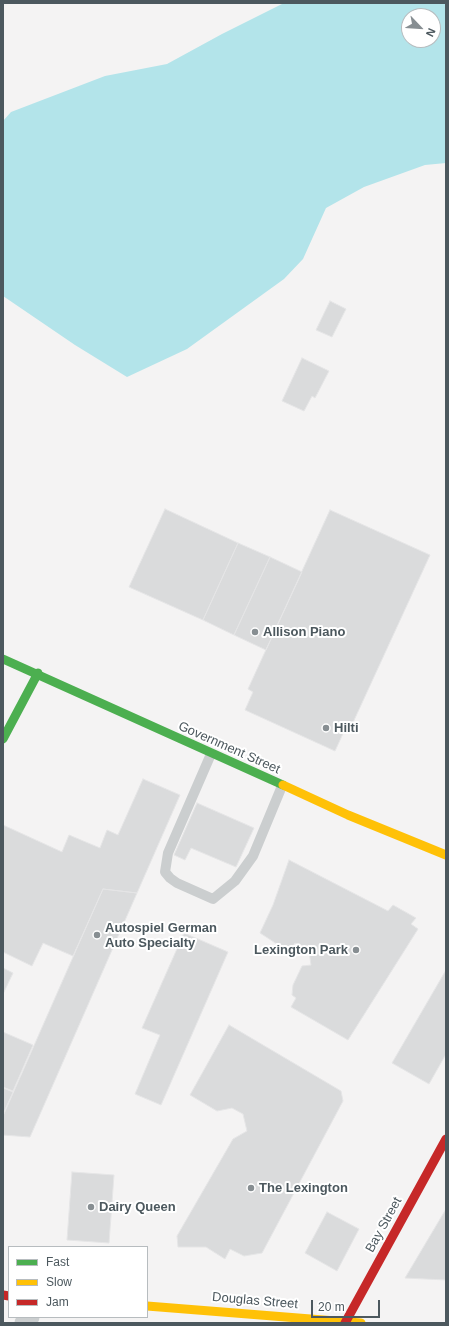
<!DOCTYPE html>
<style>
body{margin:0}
#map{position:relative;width:449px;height:1326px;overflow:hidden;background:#f4f3f3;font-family:Arial,sans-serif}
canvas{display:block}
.frame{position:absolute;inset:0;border:4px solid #4c585e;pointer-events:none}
.legend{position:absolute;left:8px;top:1246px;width:140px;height:72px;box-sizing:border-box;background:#fff;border:1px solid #b7bcbf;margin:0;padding:5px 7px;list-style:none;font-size:12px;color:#4c585e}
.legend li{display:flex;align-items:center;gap:8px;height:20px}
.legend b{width:20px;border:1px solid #b7bcbf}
.north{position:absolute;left:401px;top:8px;width:40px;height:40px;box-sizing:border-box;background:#fff;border:1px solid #b7bcbf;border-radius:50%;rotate:115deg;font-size:11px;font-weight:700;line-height:16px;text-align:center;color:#4c585e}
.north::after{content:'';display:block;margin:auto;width:14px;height:18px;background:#878e92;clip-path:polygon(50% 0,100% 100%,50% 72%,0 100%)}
.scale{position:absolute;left:311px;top:1300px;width:69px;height:18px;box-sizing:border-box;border:2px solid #4c585e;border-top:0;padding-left:5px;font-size:12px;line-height:14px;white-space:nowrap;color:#4c585e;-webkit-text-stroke:3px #fff;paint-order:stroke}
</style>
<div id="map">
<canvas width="449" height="1326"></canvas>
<div class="frame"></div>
<ul class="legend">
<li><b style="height:5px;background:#4caf50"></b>Fast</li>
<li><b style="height:5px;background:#ffc107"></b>Slow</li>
<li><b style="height:5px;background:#c62828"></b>Jam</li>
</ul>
<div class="north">N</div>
<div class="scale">20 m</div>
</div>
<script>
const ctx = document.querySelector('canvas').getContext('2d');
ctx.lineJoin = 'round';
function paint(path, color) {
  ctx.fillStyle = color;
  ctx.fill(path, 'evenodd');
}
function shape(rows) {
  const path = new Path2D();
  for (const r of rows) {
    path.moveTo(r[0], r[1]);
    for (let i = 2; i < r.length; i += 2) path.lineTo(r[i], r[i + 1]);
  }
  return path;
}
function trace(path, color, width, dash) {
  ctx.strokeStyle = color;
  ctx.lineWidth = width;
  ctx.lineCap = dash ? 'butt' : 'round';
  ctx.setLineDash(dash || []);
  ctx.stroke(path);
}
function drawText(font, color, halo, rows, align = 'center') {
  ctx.font = font + ' Arial,sans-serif';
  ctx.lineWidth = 4;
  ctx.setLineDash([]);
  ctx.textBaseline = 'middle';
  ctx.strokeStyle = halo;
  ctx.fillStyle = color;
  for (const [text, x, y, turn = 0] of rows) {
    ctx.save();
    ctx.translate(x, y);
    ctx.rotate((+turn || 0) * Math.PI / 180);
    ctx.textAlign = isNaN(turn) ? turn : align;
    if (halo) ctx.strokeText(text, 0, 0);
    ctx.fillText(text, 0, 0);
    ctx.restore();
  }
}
const water = shape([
 [284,3,446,3,446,163,425,165,364,187,326,208,303,259,284,279,187,349,127,377,75,345,3,296,3,121,11,112,105,76,167,64,222,34],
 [409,16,433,16,433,40,409,40]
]);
const building = shape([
 [330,301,346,309,332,337,316,330,330,301],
 [302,358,329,371,315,398,312,396,304,411,282,401,302,358],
 [165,509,238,543,203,620,129,587,165,509],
 [330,510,430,555,350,729,346,727,335,751,245,710,253,692,248,689,330,510],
 [238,543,270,557,234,635,203,620,238,543],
 [270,557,302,572,266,650,234,635,270,557],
 [143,779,180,795,137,893,103,889,73,956,43,943,32,966,3,952,3,825,62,852,69,835,100,848,107,830,118,835,143,779],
 [197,803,254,828,236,867,191,848,185,860,174,855,197,803],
 [289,860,388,911,393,905,416,918,411,924,418,929,348,1040,291,1007,296,998,292,995,293,985,302,966,311,965,309,951,295,943,291,949,283,948,260,933,273,905,289,860],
 [103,889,137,893,30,1137,3,1135,3,1116,103,889],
 [184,933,228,952,161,1105,135,1094,160,1035,142,1028,184,933],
 [3,968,13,973,3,994,3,968],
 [446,970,446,1054,429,1084,392,1063,446,970],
 [229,1025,341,1091,343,1101,262,1253,244,1256,230,1249,225,1259,206,1247,178,1247,177,1236,233,1139,247,1131,243,1114,232,1108,217,1111,190,1095,229,1025],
 [3,1032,33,1045,13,1091,3,1087,3,1032],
 [3,1088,13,1092,3,1114,3,1088],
 [72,1172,114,1175,109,1243,67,1240,72,1172],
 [446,1209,446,1280,405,1278,446,1209],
 [327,1212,359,1229,337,1271,305,1253,327,1212]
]);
const lane = shape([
 [211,754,168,853,165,872,170,878,177,883,213,899,235,881,253,856,282,786]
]);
const street = shape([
 [25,1323,29,1317]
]);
const fast = shape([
 [3,659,283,785],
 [3,739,38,673]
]);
const slow = shape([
 [283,785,348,815,446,855],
 [147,1306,361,1323]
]);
const jam = shape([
 [3,1295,9,1296],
 [345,1323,446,1139]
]);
const markers = [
 [255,632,4,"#878e92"],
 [326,728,4,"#878e92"],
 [97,935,4,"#878e92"],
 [356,950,4,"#878e92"],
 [251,1188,4,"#878e92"],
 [91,1207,4,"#878e92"]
];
const poiNames = [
 ["Allison Piano",263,632],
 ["Hilti",334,728],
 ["Autospiel German",105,928],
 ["Auto Specialty",105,943],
 ["Lexington Park",348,950,"right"],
 ["The Lexington",259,1188],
 ["Dairy Queen",99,1207]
];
const streetNames = [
 ["Government Street",229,748,24],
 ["Bay Street",384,1225,-61],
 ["Douglas Street",255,1301,5]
];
paint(water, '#b3e4ea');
paint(building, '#dadbdc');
trace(building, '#e5e5e6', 1);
trace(lane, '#cbcecf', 10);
trace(street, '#cbcecf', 21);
trace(fast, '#4caf50', 9);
trace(slow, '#ffc107', 9);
trace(jam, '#c62828', 9);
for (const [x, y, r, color] of markers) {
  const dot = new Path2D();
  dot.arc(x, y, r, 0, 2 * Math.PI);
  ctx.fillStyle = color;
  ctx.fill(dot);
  trace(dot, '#fff', 1.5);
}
drawText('bold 13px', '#4c585e', '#fff', poiNames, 'left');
drawText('13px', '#4c585e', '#fff', streetNames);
</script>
